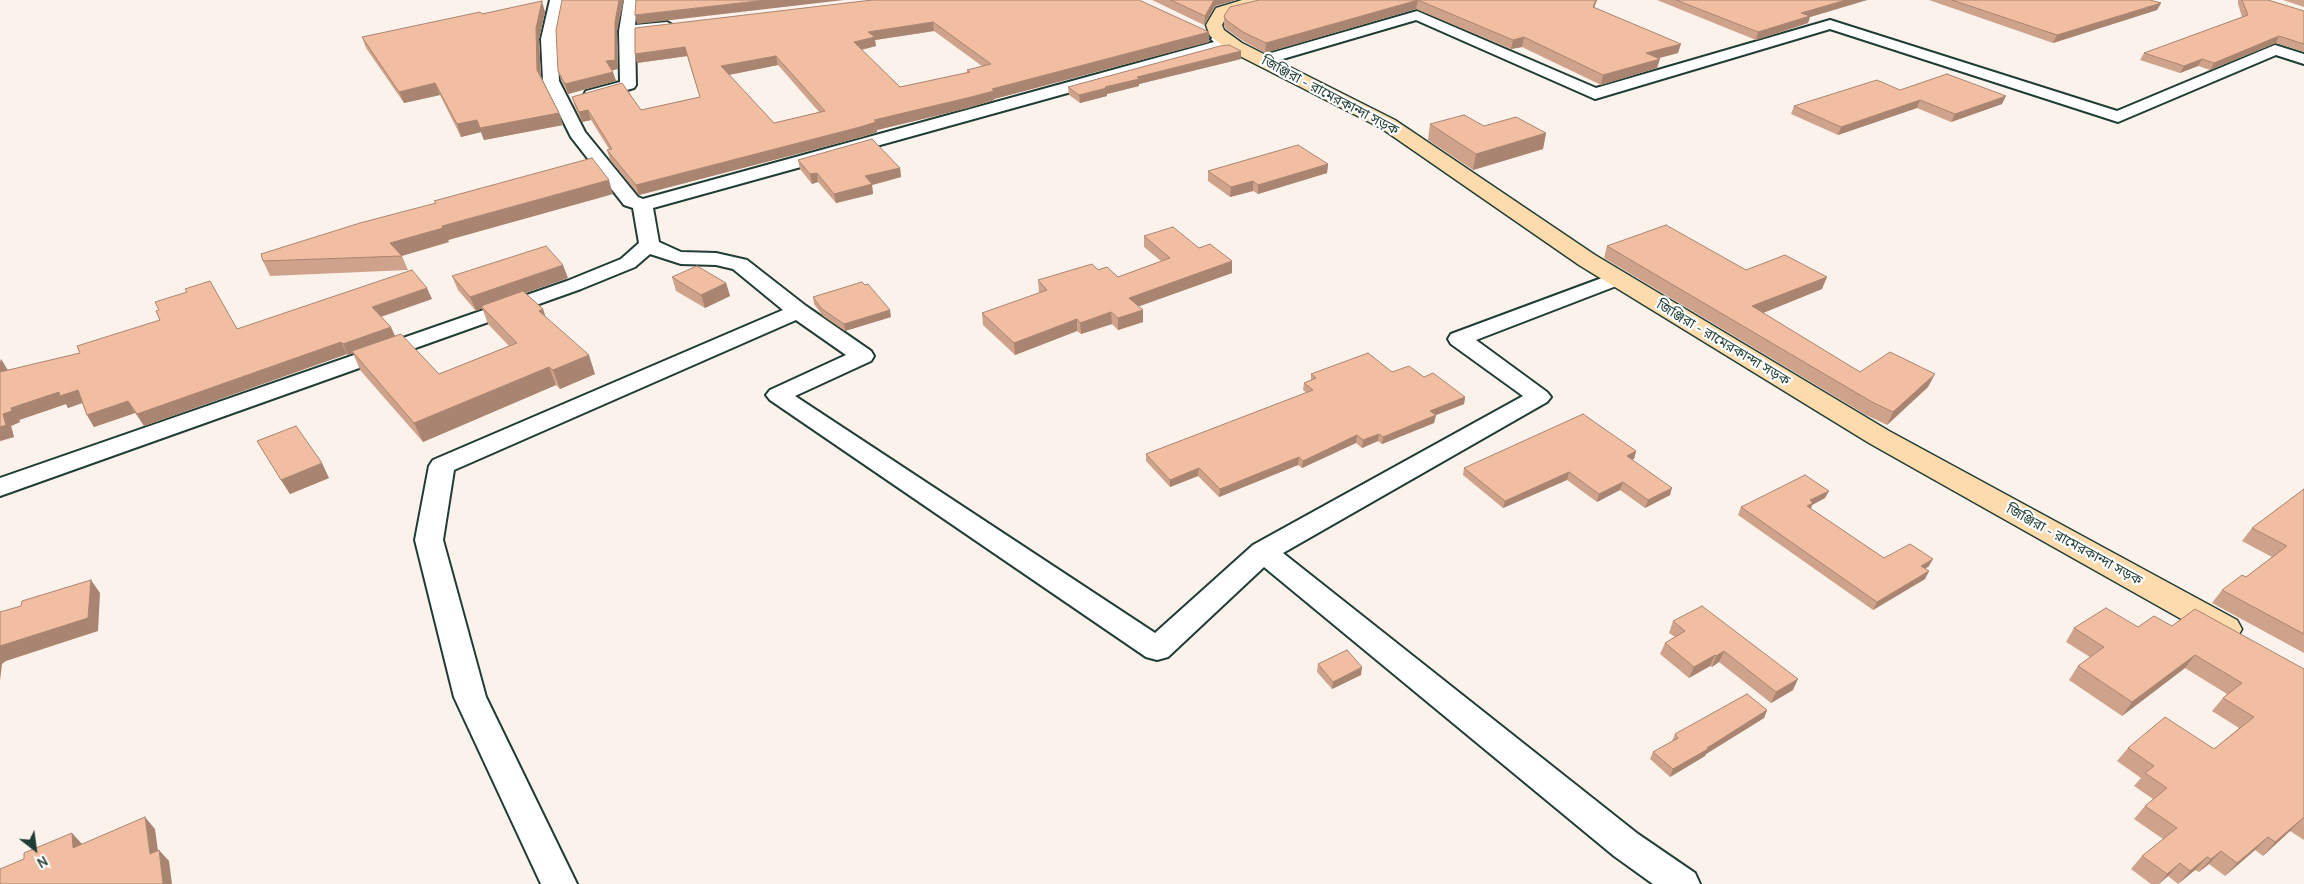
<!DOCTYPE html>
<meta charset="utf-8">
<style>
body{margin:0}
#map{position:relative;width:2304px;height:884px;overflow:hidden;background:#fcf2ec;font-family:Delius,sans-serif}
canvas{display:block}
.north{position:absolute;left:10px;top:824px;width:50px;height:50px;-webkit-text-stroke:4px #fff;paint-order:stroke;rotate:150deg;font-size:14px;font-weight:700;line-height:20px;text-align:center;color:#1f3d34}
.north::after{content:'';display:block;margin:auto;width:18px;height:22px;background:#1f3d34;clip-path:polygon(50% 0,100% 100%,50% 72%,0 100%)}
</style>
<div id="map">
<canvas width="2304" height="884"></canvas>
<div class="north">N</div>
</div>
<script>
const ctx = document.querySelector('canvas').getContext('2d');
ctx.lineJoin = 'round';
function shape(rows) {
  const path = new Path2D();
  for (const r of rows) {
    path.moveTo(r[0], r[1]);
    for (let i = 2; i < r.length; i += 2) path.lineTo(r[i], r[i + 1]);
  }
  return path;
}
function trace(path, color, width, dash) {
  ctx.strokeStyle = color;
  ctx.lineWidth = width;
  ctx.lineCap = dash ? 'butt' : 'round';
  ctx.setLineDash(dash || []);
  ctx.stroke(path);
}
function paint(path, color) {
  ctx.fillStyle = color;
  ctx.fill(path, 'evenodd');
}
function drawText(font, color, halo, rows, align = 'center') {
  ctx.font = font + ' Delius,"Noto Sans Bengali",sans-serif';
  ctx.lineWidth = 4.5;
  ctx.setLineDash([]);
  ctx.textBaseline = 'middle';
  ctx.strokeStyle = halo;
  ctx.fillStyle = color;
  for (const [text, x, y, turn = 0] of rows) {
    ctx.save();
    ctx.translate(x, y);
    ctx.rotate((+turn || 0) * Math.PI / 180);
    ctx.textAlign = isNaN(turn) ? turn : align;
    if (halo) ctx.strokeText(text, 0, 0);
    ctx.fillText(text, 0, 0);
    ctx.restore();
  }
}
const street = shape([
 [550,0,564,0,557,39,559,81,585,132,638,197,643,199,1214,42,1211,39,1214,36,1224,36,1241,44,1244,47,1241,50,1219,51,653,208,659,242,681,252,716,253,747,260,806,306,871,351,874,356,871,361,795,396,1155,633,1253,545,1523,396,1451,344,1448,339,1451,334,1610,275,1617,273,1624,275,1628,279,1624,283,1476,340,1547,392,1551,397,1547,402,1283,553,1638,834,1695,873,1700,884,1653,884,1614,856,1264,567,1168,657,1157,660,1146,657,770,400,766,395,770,390,846,355,796,320,454,470,443,540,486,697,577,884,541,884,454,697,415,540,429,466,433,460,783,310,733,269,716,265,681,264,650,254,635,267,581,289,0,496,0,478,567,281,621,259,639,243,633,208,624,205,571,137,543,81,541,39,550,0],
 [624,0,638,0,635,25,667,22,674,26,667,30,635,35,636,85,634,88,592,100,586,99,584,95,586,91,620,82,619,31,624,0],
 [1417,11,1596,88,1830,20,2117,111,2270,47,2275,45,2304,54,2304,64,2276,55,2118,122,1830,29,1595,99,1416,20,1269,63,1263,65,1255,60,1257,57,1417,11]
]);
const primary = shape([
 [1242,0,1277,0,1275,3,1228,14,1222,25,1224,30,1242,43,1395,120,1595,255,1889,431,2237,620,2242,629,2237,638,2226,641,2215,638,1869,443,1579,265,1381,128,1230,51,1210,36,1206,25,1216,8,1242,0]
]);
const wall = shape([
 [872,0,1209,42,994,99,994,100,968,108,877,130,877,132,862,137,639,195,610,160,607,150,609,149,591,120,582,122,575,107,572,97,641,110,700,97,687,56,637,63,635,54],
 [934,31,982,66,967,70,967,73,900,87,862,50,876,46,875,40],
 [778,65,819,112,774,123,729,75],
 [1152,0,1236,0,1215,6,1204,25],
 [1259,0,1597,0,1594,7,1678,53,1659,58,1657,68,1601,85,1522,47,1511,49,1416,9,1265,53,1243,41,1226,29,1224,25,1224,16],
 [1657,0,1867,0,1810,17,1808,23,1756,40],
 [1929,0,2150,0,2161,3,2157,10,2053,43],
 [2238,0,2268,0,2304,11,2304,52,2276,43,2210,70,2198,66,2180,73,2140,60,2144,53,2242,17,2238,4],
 [2283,0,2304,0,2304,7],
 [545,12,539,39,541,76,559,113,563,125,484,140,481,132,461,137,440,95,404,103,366,48,362,37,482,14],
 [617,31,618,69,612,70,616,81,568,94,561,80,558,71],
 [1241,59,1139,84,1139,86,1107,94,1107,96,1080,103,1069,95,1068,87],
 [1900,90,2002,104,1951,122,1917,108,1838,135,1791,114,1794,106],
 [1430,124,1484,126,1546,133,1543,149,1473,170,1428,140],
 [798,160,900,168,901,177,872,185,873,194,836,203,818,182,812,184,800,169],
 [1328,164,1327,173,1258,194,1253,191,1230,197,1208,181,1208,171],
 [613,194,448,240,449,242,402,256,408,270,270,276,263,261],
 [1144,236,1199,248,1232,273,1138,306,1143,322,1118,330,1112,324,1081,334,1077,331,1015,355,983,325,982,313,1040,293,1039,292,1038,280,1098,270,1118,277,1161,261,1144,247],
 [1607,246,1746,270,1822,289,1763,313,1860,372,1928,387,1887,425,1866,415,1604,258],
 [452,276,568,278,525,293,543,309,545,317,595,374,560,389,556,385,423,442,360,370,353,353,348,355,347,354,144,426,135,413,94,427,87,415,82,403,68,408,66,404,19,420,20,422,11,426,14,437,0,441,1,359,8,370,237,329,432,299,381,317,395,336,439,374,509,346,488,324,482,308,476,311,458,290],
 [672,277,726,283,730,296,705,308,676,291],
 [813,297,891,317,845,331,823,316,814,304],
 [1392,372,1424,377,1465,397,1464,404,1436,415,1434,423,1382,444,1378,441,1362,448,1356,443,1302,468,1298,465,1219,497,1198,476,1170,487,1146,461,1146,454,1307,393,1303,390,1304,383,1311,380,1311,374],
 [257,441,329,478,290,494],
 [1636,451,1634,459,1632,459,1670,495,1645,508,1620,490,1597,502,1567,480,1503,508,1463,475,1464,468],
 [2304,489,2304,653,2212,603,2222,590,2246,577,2272,557,2242,541,2252,528],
 [1825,498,1812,505,1811,509,1884,558,1929,566,1925,569,1929,571,1925,579,1873,610,1738,515,1741,507],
 [1673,621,1793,690,1771,703,1719,662,1712,667,1710,666,1689,678,1660,654,1665,643,1675,637,1669,633],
 [2172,626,2304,669,2304,840,2290,831,2263,856,2255,850,2225,876,2209,864,2199,872,2195,870,2178,884,2168,876,2159,884,2151,884,2131,869,2142,856,2163,839,2134,819,2145,806,2153,799,2134,786,2141,778,2117,761,2128,748,2214,749,2239,728,2212,711,2223,698,2227,694,2185,668,2122,716,2069,680,2078,666,2090,657,2066,642,2074,628],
 [1318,664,1361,675,1332,689,1317,672],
 [1767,710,1764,718,1706,754,1705,756,1670,777,1650,759,1653,752,1672,741,1675,734]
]);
const shadedWall = shape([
 [619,0,624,0,617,31,618,69,608,71,606,61],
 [766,0,844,0,637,24,635,15],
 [1214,0,1236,0,1215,6,1204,25,1205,16],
 [1418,0,1416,9,1265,53,1266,43],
 [1596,0,1597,0,1591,15,1593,7],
 [1846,0,1867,0,1810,17,1808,23,1756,40,1758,32,1801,13],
 [542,1,545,12,539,39,541,81,537,70,536,28],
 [2161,3,2157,10,2053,43,2057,35],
 [933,22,934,31,875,40,876,46,855,51,854,42,868,32],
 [1209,32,1209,42,994,99,994,100,968,108,877,130,877,132,862,137,639,195,636,185,874,120],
 [2279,36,2276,43,2210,70,2214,63],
 [1524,37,1522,47,1511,49,1513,40],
 [1681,44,1678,53,1644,62,1646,53],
 [685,47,687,56,637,63,635,54],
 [1241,51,1241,59,1139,84,1139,86,1107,94,1107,96,1080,103,1079,95,1105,87,1137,77],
 [776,56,778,65,723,76,721,66],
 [1660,59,1657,68,1601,85,1603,75],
 [2202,59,2198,66,2180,73,2184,66],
 [613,72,616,81,568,94,565,84],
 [435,83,440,95,404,103,399,92],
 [2006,96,2002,104,1951,122,1955,114],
 [1920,100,1917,108,1838,135,1841,127],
 [588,110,591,120,582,122,579,112],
 [559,113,563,125,484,140,481,132,461,137,457,124,477,120],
 [1546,133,1543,149,1473,170,1476,154],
 [1328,164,1327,173,1258,194,1258,185],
 [900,168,901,177,872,185,873,194,836,203,834,194,865,176],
 [817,173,818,182,812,184,810,174],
 [609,180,613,194,448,240,449,242,401,256,390,243,442,226],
 [1253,181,1253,191,1230,197,1231,187],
 [1232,261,1232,273,1129,310,1129,298],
 [563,265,568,278,483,308,481,306,482,308,476,311,470,297],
 [1827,277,1822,289,1748,319,1752,306],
 [726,283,730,296,705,308,701,295],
 [427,288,432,299,377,318,372,307],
 [543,309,549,327,539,311],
 [890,310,891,317,845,331,844,324],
 [1143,310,1143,322,1118,330,1118,318],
 [1111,312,1112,324,1081,334,1080,323],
 [1077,319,1077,331,1015,355,1014,343],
 [391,327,396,338,352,351,353,353,348,355,343,344],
 [341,342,347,354,144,426,137,414],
 [589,355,595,374,560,389,553,370],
 [1,359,8,371,0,376,0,362],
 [549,367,556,385,423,442,414,423],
 [1935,374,1928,387,1887,425,1893,412],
 [78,390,85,402,68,408,66,404,19,420,20,422,11,426,14,437,0,441,0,427,3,414,11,408,59,392],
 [1465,397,1464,404,1436,415,1434,423,1382,444,1383,437,1430,411],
 [128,401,135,413,94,427,87,415],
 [1379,434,1378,441,1362,448,1363,440],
 [1357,435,1356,443,1302,468,1303,461],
 [1636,451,1634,459,1624,463,1627,456],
 [1299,457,1298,465,1219,497,1220,489],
 [322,463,329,478,290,494,281,480],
 [1199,468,1198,476,1170,487,1170,480],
 [1569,472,1567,480,1503,508,1505,501],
 [1623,482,1620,490,1597,502,1599,494],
 [1672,488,1670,495,1645,508,1648,500],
 [1829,491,1825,498,1812,505,1810,510,1804,514,1810,500],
 [1933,559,1929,566,1917,574,1921,566],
 [1929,571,1925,579,1873,610,1877,602],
 [91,580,100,593,98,631,6,661,2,664,0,681,0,646],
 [1724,651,1719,662,1712,667,1716,656],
 [1715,655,1710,666,1689,678,1694,667],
 [2195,655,2185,668,2122,716,2132,702],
 [1362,667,1361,675,1332,689,1333,682],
 [1798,679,1793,690,1771,703,1776,692],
 [1767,710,1764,718,1706,754,1705,756,1670,777,1673,769],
 [145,817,155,829,160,865,150,854],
 [2303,818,2290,831,2263,856,2275,842],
 [72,833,82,844,73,848],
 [2268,837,2255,850,2225,876,2237,863],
 [159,850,169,861,172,884,163,884],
 [2221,851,2209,864,2199,872,2211,859],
 [2207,857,2195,870,2178,884,2190,871],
 [2180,863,2168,876,2159,884,2167,874]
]);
const building = shape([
 [562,0,619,0,615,22,615,60,606,61,613,72,565,84,558,71,556,30,562,0],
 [636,0,766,0,635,15,636,0],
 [872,0,1139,0,1209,32,992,89,994,91,967,98,874,120,876,122,860,127,636,185,607,150,612,149,588,110,579,112,572,97,622,83,641,110,700,97,685,47,635,54,635,28,872,0],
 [933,22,991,64,967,70,970,72,900,87,854,42,875,37,868,32,933,22],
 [776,56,825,111,774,123,721,66,776,56],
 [1171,0,1214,0,1205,16,1171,0],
 [1259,0,1596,0,1593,7,1681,44,1646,53,1660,59,1603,75,1524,37,1513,40,1418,0,1266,43,1243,32,1226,20,1224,16,1230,7,1259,0],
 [1676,0,1846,0,1801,13,1810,16,1758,32,1676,0],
 [1952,0,2150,0,2161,3,2057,35,1952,0],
 [2242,0,2268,0,2304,11,2304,44,2279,36,2214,63,2202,59,2184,66,2144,53,2248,15,2242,0],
 [542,1,536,28,537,70,559,113,480,128,477,120,457,124,435,83,399,92,362,37,480,12,482,14,542,1],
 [1229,45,1241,51,1137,77,1139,79,1105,87,1107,88,1079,95,1068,87,1220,46,1229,45],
 [1947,74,2006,96,1955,114,1920,100,1841,127,1794,106,1877,80,1900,90,1947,74],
 [1464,115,1484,126,1516,117,1546,133,1476,154,1430,124,1464,115],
 [872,139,900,168,865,176,872,184,834,194,817,173,810,174,798,160,872,139],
 [1298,145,1328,164,1258,185,1253,181,1231,187,1208,171,1298,145],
 [592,158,609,180,442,226,443,228,390,243,402,256,263,261,261,254,360,223,436,203,434,201,592,158],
 [1666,225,1746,270,1785,255,1827,277,1752,306,1860,372,1890,352,1935,374,1893,412,1872,402,1607,246,1666,225],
 [1173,227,1199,248,1210,244,1232,261,1129,298,1143,310,1118,318,1111,312,1080,323,1077,319,1014,343,982,313,1047,290,1038,280,1092,264,1098,270,1107,267,1118,277,1170,258,1144,236,1173,227],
 [546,246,563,265,470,297,452,276,546,246],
 [697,266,726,283,701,295,672,277,697,266],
 [412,270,427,288,372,307,391,327,343,344,341,342,137,414,128,401,87,415,78,390,60,396,59,392,11,408,12,411,3,414,6,425,0,427,0,372,80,353,77,346,160,320,156,311,159,310,155,302,187,292,185,289,210,281,237,329,412,270],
 [862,282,865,285,868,284,890,310,844,324,822,309,813,297,862,282],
 [523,291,543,309,539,311,589,355,553,370,549,367,414,423,352,351,401,334,439,374,517,343,481,306,523,291],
 [1368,353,1392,372,1409,366,1424,377,1433,373,1465,397,1430,411,1436,415,1383,437,1379,434,1363,440,1357,435,1303,461,1299,457,1220,489,1199,468,1170,480,1146,454,1313,390,1304,383,1316,378,1311,374,1368,353],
 [1583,414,1636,451,1627,456,1672,488,1648,500,1623,482,1599,494,1569,472,1505,501,1464,468,1583,414],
 [296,426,322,463,281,480,257,441,296,426],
 [1805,475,1829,491,1810,500,1813,503,1807,506,1884,558,1910,544,1933,559,1921,566,1929,571,1877,602,1741,507,1805,475],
 [2304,489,2304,634,2222,590,2242,575,2246,577,2287,546,2252,528,2304,489],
 [91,580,88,618,0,646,0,612,21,606,22,601,91,580],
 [1702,606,1798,679,1776,692,1724,651,1716,656,1715,655,1694,667,1665,643,1685,631,1673,621,1702,606],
 [2106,608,2138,627,2154,616,2172,626,2195,609,2304,669,2304,818,2303,818,2275,842,2268,837,2237,863,2221,851,2211,859,2207,857,2190,871,2180,863,2167,874,2142,856,2177,828,2145,806,2167,788,2145,773,2154,766,2128,748,2165,717,2214,749,2254,717,2223,698,2242,683,2195,655,2132,702,2078,666,2104,647,2074,628,2106,608],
 [1347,650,1362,667,1333,682,1318,664,1347,650],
 [1747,694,1767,710,1707,748,1708,749,1673,769,1653,752,1678,738,1675,734,1747,694],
 [145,817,150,854,159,850,163,884,0,884,0,869,24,859,24,853,72,833,73,848,145,817]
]);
const streetNames = [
 ["জিঞ্জিরা - রামেরকান্দা সড়ক",1330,96,28],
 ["জিঞ্জিরা - রামেরকান্দা সড়ক",1723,343,31],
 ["জিঞ্জিরা - রামেরকান্দা সড়ক",2074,545,29]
];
trace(street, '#1f3d34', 4);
trace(primary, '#1f3d34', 3);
paint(street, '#fff');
paint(primary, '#fedbac');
paint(wall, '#cfa38b');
paint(shadedWall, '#a98571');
paint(building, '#f1bea2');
trace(building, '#a98571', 1);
drawText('14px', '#1f3d34', '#fff', streetNames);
</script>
